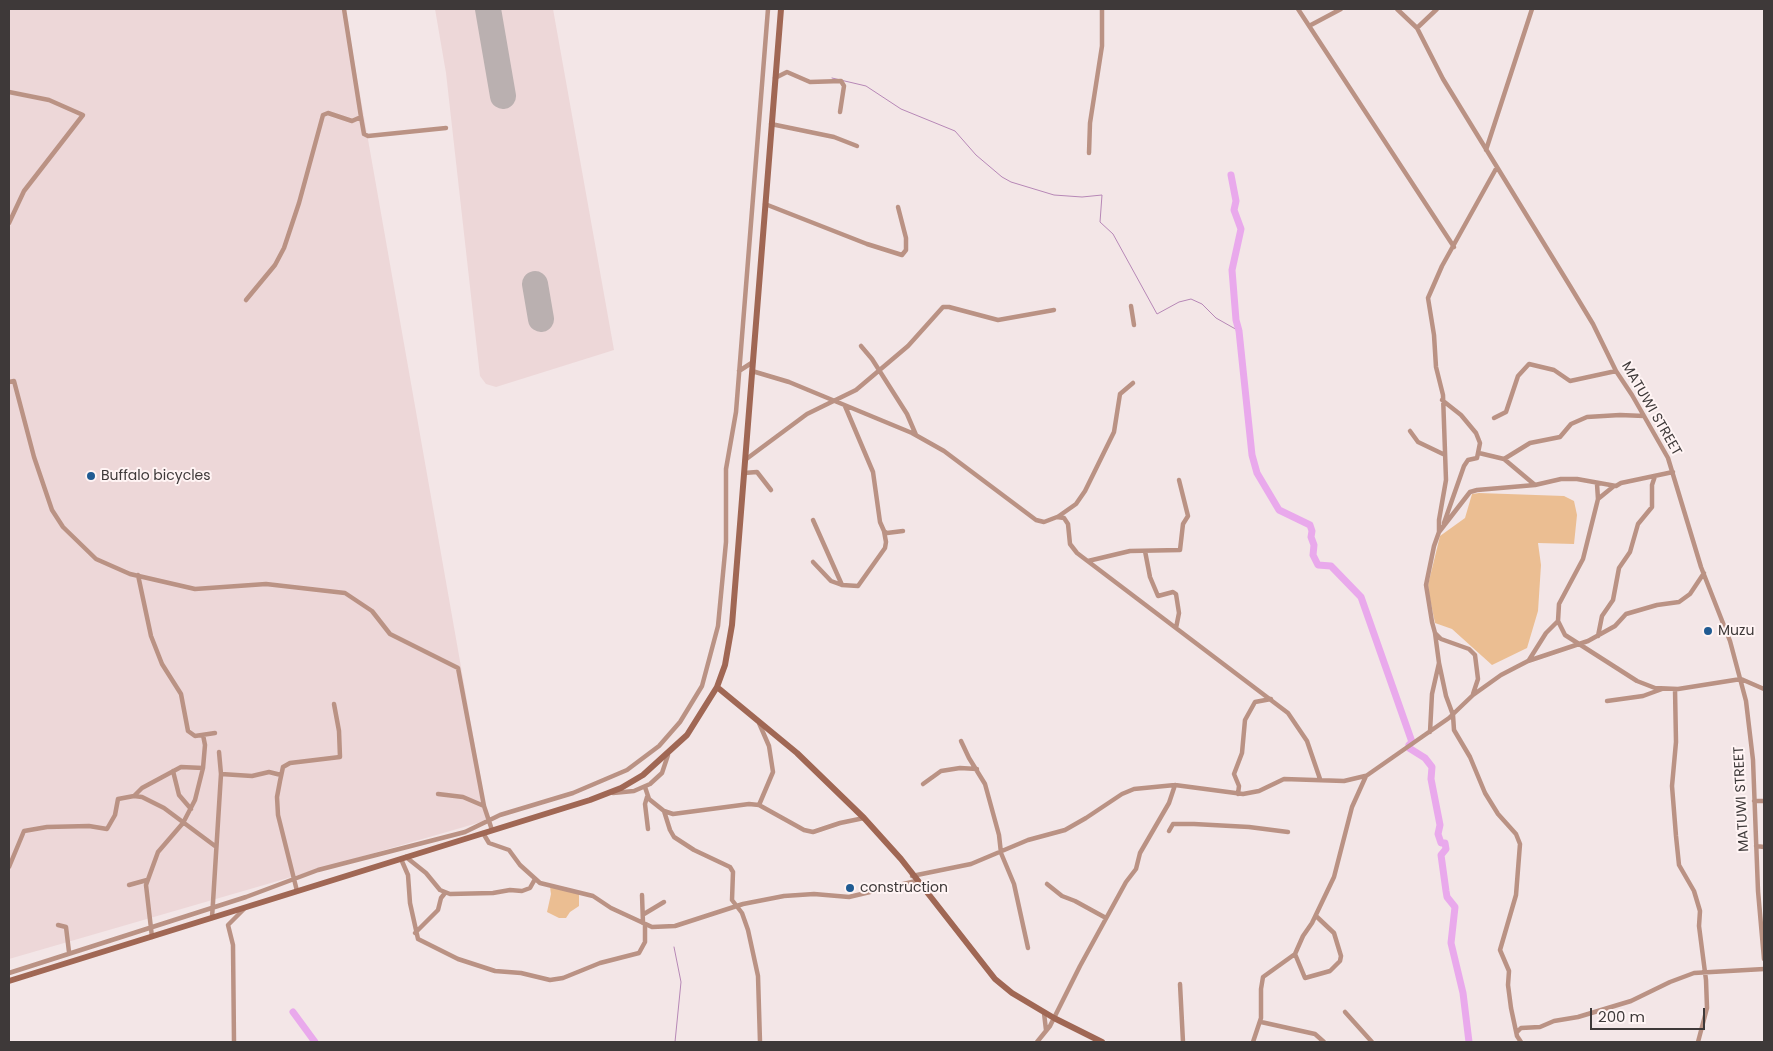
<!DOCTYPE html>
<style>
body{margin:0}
#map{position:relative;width:1773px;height:1051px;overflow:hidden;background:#f3e6e7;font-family:Poppins,sans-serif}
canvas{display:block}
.frame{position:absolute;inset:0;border:10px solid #3e3939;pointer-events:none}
.scale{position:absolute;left:1590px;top:1008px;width:115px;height:22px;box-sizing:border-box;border:2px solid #3e3939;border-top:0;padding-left:6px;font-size:15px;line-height:18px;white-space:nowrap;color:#3e3939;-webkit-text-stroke:4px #fff4f4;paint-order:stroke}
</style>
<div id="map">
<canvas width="1773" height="1051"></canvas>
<div class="frame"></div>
<div class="scale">200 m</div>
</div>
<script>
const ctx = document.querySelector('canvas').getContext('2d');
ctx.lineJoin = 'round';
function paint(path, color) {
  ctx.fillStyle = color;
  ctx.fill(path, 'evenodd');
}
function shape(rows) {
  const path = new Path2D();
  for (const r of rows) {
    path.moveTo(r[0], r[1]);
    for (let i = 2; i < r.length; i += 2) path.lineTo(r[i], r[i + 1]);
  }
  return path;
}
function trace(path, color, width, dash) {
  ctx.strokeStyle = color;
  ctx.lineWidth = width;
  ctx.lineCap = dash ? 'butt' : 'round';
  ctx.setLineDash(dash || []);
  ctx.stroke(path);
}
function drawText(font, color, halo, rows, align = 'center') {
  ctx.font = font + ' Poppins,sans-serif';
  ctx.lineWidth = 4;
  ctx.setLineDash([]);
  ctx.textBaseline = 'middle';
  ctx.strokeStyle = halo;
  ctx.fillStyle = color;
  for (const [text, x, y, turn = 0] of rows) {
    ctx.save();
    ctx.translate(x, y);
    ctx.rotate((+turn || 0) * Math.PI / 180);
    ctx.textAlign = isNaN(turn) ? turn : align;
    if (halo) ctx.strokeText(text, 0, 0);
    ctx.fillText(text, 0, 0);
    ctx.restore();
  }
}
const built = shape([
 [9,9,345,9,488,820,9,959],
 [435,9,553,9,614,350,496,387,486,384,480,376,446,73]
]);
const green = shape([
 [1479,493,1564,496,1574,501,1577,515,1574,544,1538,543,1541,565,1538,611,1527,648,1492,665,1452,629,1435,623,1429,594,1428,585,1440,536,1465,518,1472,494],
 [550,887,579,894,579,906,570,912,566,918,559,918,547,912,551,894]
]);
const stream = shape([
 [832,78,866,86,901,109,955,131,976,155,1002,177,1011,182,1054,195,1082,197,1102,195,1100,222,1113,234,1157,314,1179,302,1191,299,1202,304,1216,318,1239,331],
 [674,947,681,982,675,1042]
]);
const river = shape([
 [1231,175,1236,201,1234,210,1241,229,1232,270,1236,320,1239,331,1252,455,1257,473,1279,510,1310,525,1312,531,1311,537,1314,545,1313,555,1318,565,1331,566,1361,597,1412,742,1409,745],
 [1409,748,1425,758,1432,767,1431,779,1440,825,1438,834,1441,843,1445,843,1446,849,1441,855,1446,891,1447,897,1455,907,1451,943,1463,993,1469,1042],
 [293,1012,315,1042]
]);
const runway = shape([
 [488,9,503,96],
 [535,284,541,319]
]);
const street = shape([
 [1298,9,1454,247],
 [1397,9,1417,28,1443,79,1570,286,1593,324,1616,371,1632,395,1668,458,1701,567,1730,641,1746,701,1753,760,1758,891,1764,959],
 [1309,26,1341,9],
 [1417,28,1437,9],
 [775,78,787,72,810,82,841,81,844,86,840,112],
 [9,92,49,100,83,115,24,191,9,223],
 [361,117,364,134,368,136,446,128],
 [771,124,834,137,857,146],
 [1486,150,1532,9],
 [1089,153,1090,123,1102,46,1102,9],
 [765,204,867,244,902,255,906,250,906,238,898,207],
 [246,300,275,265,284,248,299,203,323,115,328,113,352,121,361,117,344,9],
 [1131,306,1134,325],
 [861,346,872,359,907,414,916,435],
 [739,371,753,362],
 [752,371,789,382,912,433,944,451,1036,520,1044,522,1057,517,1064,518,1068,524,1070,544,1077,553,1288,713,1307,741,1320,779],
 [9,382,14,381,34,457,52,510,63,527,96,559,130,574,195,589,266,584,345,593,372,611,390,634,458,668,484,806,492,830],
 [1442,400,1461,415,1476,433,1480,443,1477,458,1468,460,1464,466,1444,523],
 [845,406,873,472,880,522,884,531,887,533,903,531],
 [1494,418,1506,412,1518,376,1529,364,1554,370,1570,381,1616,371],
 [1410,431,1418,442,1443,454],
 [1479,453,1504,459,1535,485,1561,479,1577,479,1616,486,1621,483,1673,472],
 [1504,459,1530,443,1560,437,1571,424,1587,417,1620,415,1644,416],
 [745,460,807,414,856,390,908,346,943,307,949,307,998,320,1054,310],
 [744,473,757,472,771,490],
 [1597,484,1598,499,1583,559,1559,604,1558,621,1565,635,1637,681,1655,688,1678,689,1741,679,1764,689],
 [1598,499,1614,486],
 [1059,516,1076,504,1085,491,1114,432,1120,394,1133,383],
 [813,520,842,585],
 [1439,532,1439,520,1446,480,1443,395,1436,367,1434,335,1428,298,1442,266,1497,167],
 [1145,551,1150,577,1158,596,1173,592,1176,594,1179,613,1176,628],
 [1088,561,1130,551,1180,550,1183,524,1188,516,1179,480],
 [813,562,831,581,842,585,858,586,885,548,886,542,884,531],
 [138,575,151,636,162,664,181,694,188,731,195,736,215,733],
 [1598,636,1602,616,1613,600,1619,568,1630,552,1638,524,1652,507,1652,485,1655,476],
 [1529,660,1546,633,1558,621],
 [1439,663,1446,696,1453,715,1454,730,1470,757,1485,793,1498,814,1516,834,1520,844,1516,895,1500,950,1509,971,1508,985,1511,1008,1517,1036,1521,1042],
 [1675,689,1676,742,1672,786,1676,836,1679,865,1694,891,1700,911,1699,926,1706,980,1707,1008,1698,1042],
 [1473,694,1478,679,1475,655,1469,649,1441,639,1435,633,1432,622,1426,585,1434,546,1439,532,1470,492,1477,490,1535,485],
 [1607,701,1643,696,1662,689],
 [1430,732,1432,694,1439,663,1435,633],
 [961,741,969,758,985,784,999,835,1001,853,1014,884,1028,948],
 [173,771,179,795,191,809],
 [221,774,252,776,269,772,281,775],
 [923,784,941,771,960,768,977,769],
 [645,787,649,799,664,811,673,814,749,804,759,805,804,830,813,832,840,823,864,818],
 [613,793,634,791,650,784,662,773,668,755],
 [438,794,463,797,484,806],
 [1238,794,1239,786,1234,774,1242,753,1245,720,1255,702,1271,699],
 [134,796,142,788,181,767,203,768],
 [647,797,645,804,648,829],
 [1754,801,1764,801],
 [759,805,773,772,769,746,759,723],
 [664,811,670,830,674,837,694,850,730,867,733,872,732,900,742,913,748,930,758,976,760,1042],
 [1169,831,1173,824,1194,824,1249,827,1288,832],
 [483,833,489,843,509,850,520,865,540,883,593,896,611,908,652,927,675,926,743,904,784,896,814,894,849,897,916,881],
 [1756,846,1764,847],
 [406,857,426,873,440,890,450,894,493,893,510,890,522,891,530,888,535,879],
 [401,859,408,875,410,903,418,939,458,959,495,971,521,973,550,980,563,978,600,963,639,953,645,942,645,924],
 [9,867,24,831,47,827,89,826,107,829,115,815,118,799,134,796,142,797,164,808,215,846],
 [912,876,971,864,1028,840,1065,830,1086,818,1122,794,1134,789,1175,785,1243,794,1259,791,1284,779,1344,781,1365,776],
 [1047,884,1062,896,1075,901,1106,918],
 [129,885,147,880],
 [297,891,278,815,277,797,280,781,283,767,290,763,340,757,339,731,334,704],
 [642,895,643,923],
 [644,914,664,902],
 [212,918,221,774,219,752],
 [58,925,66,927,69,952],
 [415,933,438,910,441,898,445,893],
 [152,937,146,885,158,852,183,823,195,800,203,768,205,745,203,735],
 [1295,954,1305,978,1330,971,1340,961,1341,956,1334,933,1316,916],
 [9,973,246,897,318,870,465,832,500,815,573,793,627,770,659,746,680,722,702,686,718,626,726,542,726,469,736,412,768,9],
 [1180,984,1183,1042],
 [1345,1012,1372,1042],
 [1044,1013,1046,1030],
 [1261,1022,1315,1034,1324,1042],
 [1517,1032,1521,1028,1540,1027,1554,1021,1578,1017,1631,1001,1670,982,1694,973,1764,969],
 [234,1042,233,945,228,925,244,909],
 [1037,1042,1050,1026,1080,966,1126,882,1136,869,1140,853,1169,803,1175,785],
 [1253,1042,1261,1018,1261,989,1263,977,1295,954,1303,936,1312,923,1334,877,1352,807,1366,776,1449,718,1473,695,1501,675,1528,661,1588,641,1615,626,1626,614,1657,605,1679,602,1690,594,1704,573]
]);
const secondary = shape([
 [717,687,797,753,864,818,901,859,995,979,1012,993,1054,1018,1102,1042],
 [9,981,590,800,621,788,643,775,687,735,717,687,725,665,732,625,781,9]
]);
const markers = [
 [91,476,5,"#205b92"],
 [1708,631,5,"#205b92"],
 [850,888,5,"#205b92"]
];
const streetNames = [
 ["MATUWI STREET",1651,409,60],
 ["MATUWI STREET",1742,799,-93]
];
const poiNames = [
 ["Buffalo bicycles",101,476],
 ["Muzu",1718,631],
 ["construction",860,888]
];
paint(built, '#edd7d8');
paint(green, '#ebbe92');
trace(stream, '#b687b6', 1);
trace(river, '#e9a9ec', 7);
trace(runway, '#bab0b0', 26);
trace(street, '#ba9284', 4.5);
trace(secondary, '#a06754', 6);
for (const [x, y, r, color] of markers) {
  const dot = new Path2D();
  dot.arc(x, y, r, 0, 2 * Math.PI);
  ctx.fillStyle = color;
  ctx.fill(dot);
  trace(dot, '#fff4f4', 2);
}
drawText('14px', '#3e3939', '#fff4f4', streetNames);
drawText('14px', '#3e3939', '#fff4f4', poiNames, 'left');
</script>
